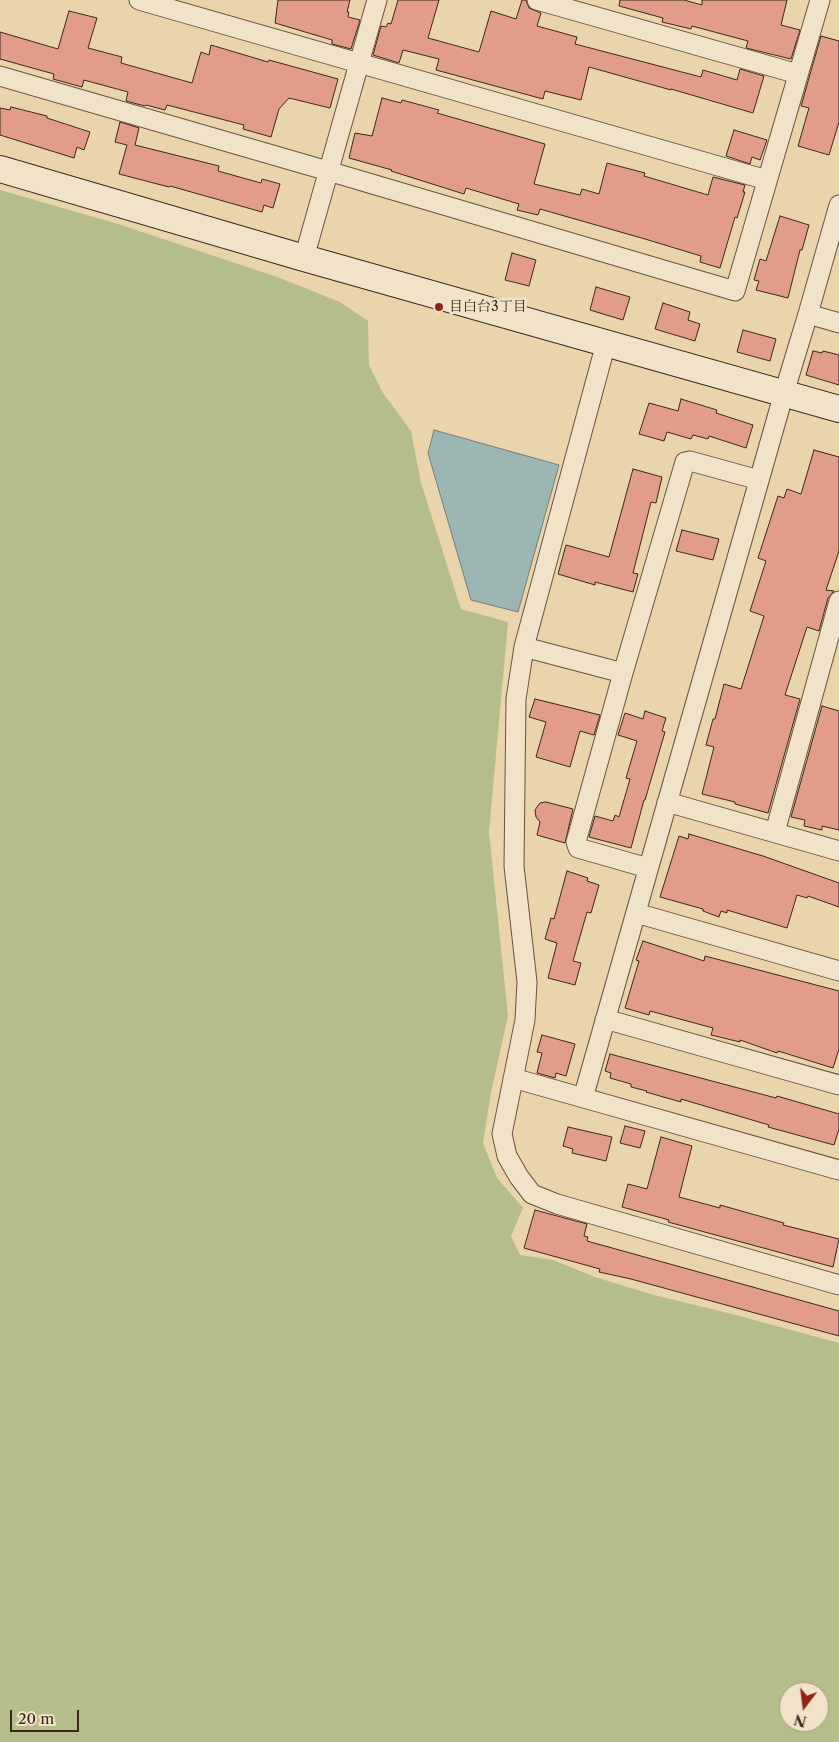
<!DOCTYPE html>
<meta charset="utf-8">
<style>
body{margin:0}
#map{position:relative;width:839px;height:1742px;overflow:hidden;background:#ead4ac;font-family:"Libre Caslon Text",serif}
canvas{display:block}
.north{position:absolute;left:779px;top:1682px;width:50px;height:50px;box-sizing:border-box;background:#f1e3c9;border:1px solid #a99884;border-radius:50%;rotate:195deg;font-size:14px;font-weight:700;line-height:20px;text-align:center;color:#3d271d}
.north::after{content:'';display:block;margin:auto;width:18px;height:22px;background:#8f2418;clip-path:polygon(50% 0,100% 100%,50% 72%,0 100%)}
.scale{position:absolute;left:10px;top:1710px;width:69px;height:22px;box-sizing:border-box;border:2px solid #3d271d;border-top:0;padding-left:6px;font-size:15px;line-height:18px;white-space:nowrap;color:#3d271d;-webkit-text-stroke:4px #f1e3c9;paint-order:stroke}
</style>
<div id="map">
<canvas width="839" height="1742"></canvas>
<div class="north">N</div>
<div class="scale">20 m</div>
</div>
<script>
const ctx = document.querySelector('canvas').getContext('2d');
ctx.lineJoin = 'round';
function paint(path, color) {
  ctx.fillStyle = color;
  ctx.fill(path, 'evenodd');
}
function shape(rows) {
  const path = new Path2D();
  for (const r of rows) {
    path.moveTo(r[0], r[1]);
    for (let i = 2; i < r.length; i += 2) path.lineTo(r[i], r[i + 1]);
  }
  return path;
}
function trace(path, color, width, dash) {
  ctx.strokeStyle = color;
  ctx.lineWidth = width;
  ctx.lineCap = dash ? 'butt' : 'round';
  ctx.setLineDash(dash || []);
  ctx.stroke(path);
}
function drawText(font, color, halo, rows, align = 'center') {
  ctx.font = font + ' "Libre Caslon Text","Noto Serif JP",serif';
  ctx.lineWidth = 5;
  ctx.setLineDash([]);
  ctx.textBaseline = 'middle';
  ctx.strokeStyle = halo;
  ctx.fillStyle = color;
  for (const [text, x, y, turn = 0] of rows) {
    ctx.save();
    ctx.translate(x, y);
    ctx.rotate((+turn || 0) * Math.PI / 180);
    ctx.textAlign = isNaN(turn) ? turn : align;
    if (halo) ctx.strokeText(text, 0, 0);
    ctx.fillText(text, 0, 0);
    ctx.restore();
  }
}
const green = shape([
 [0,190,118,224,280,278,340,302,368,321,369,365,383,393,411,431,421,483,461,609,508,622,489,832,508,1016,491,1092,483,1143,497,1178,523,1208,511,1236,520,1255,553,1260,595,1277,654,1295,732,1314,839,1343,839,1742,0,1742],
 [789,1692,819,1692,819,1722,789,1722]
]);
const water = shape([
 [434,430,559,465,518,612,471,600,428,453,434,430]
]);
const building = shape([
 [278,0,350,0,347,12,349,12,348,17,360,20,351,49,332,44,332,40,275,23,278,0],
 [398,0,439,0,428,38,479,52,491,11,516,19,522,0,526,0,529,8,541,13,537,26,577,37,575,44,701,77,703,70,737,80,740,69,764,76,753,113,671,89,671,90,589,67,581,100,545,91,543,99,436,70,439,59,403,50,399,63,373,55,381,26,386,27,388,23,391,24,398,0],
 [620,0,684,0,702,5,702,0,787,0,781,25,800,30,791,59,746,48,748,41,692,26,691,29,662,22,663,18,619,6,620,0],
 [69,11,97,18,88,48,122,57,121,63,192,83,201,52,209,55,211,45,268,62,269,60,338,79,330,108,289,98,279,109,271,137,243,129,244,125,167,105,165,110,146,105,145,106,126,101,128,92,84,80,82,87,53,79,54,74,0,59,0,32,58,49,69,11],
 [821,36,839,41,839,122,829,155,798,146,809,108,801,106,821,36],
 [382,98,401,103,402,100,439,110,437,113,545,144,534,184,580,195,582,189,599,194,607,163,645,173,644,176,708,195,713,177,745,185,743,192,745,192,737,218,735,217,720,268,700,262,701,256,645,239,540,209,538,215,517,210,519,204,466,188,464,194,391,171,392,170,349,158,355,133,372,136,382,98],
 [11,107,47,116,47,118,90,132,84,150,77,147,74,158,0,135,0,108,10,110,11,107],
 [120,122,139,128,135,145,219,166,218,171,261,183,262,179,280,184,273,208,264,205,262,212,170,186,169,187,119,174,127,145,115,142,120,122],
 [734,130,767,140,760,160,752,157,750,164,726,156,734,130],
 [780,216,809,225,802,250,800,250,788,298,756,290,759,281,754,280,760,259,766,261,780,216],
 [512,253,536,260,529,286,505,280,512,253],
 [596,287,630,297,623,320,590,310,596,287],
 [663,303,690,312,688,320,700,324,695,341,655,329,663,303],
 [743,330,776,339,770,361,737,352,743,330],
 [813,351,822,353,823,351,839,355,839,385,806,375,813,351],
 [681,399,717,410,716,413,753,425,746,448,709,436,708,439,693,435,691,439,667,432,664,441,639,434,649,403,678,411,681,399],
 [814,450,839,457,839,551,826,590,834,591,828,598,819,631,807,627,785,695,800,699,768,813,735,804,735,802,702,794,714,747,706,745,713,719,715,719,724,684,741,689,764,616,750,611,766,561,758,558,778,496,784,498,787,489,801,494,814,450],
 [633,469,662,477,656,503,651,502,633,573,638,574,633,592,595,582,595,585,558,574,566,545,609,557,633,469],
 [682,530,719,539,713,560,676,551,682,530],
 [535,699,600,715,594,735,580,731,570,767,536,757,546,722,529,717,535,699],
 [822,706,839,711,839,830,822,826,822,830,804,826,805,820,791,817,822,706],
 [645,711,666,718,662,731,665,732,645,800,644,800,631,848,589,837,595,816,613,821,615,815,619,817,630,779,626,778,637,741,618,735,625,713,643,719,645,711],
 [546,802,573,809,565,843,537,835,540,822,536,817,535,810,540,803,546,802],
 [689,834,763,856,839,883,839,907,808,896,807,898,797,895,787,928,727,910,727,913,721,911,719,917,703,911,703,909,660,897,679,836,688,839,689,834],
 [567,871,588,878,587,881,599,885,591,913,587,912,573,961,581,963,575,985,548,978,557,943,545,939,551,918,554,919,567,871],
 [643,941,704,961,705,956,839,991,839,1049,833,1068,778,1051,777,1053,740,1040,740,1042,711,1035,713,1028,650,1011,649,1015,625,1008,639,961,636,960,643,941],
 [542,1035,575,1044,566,1076,556,1073,555,1078,537,1073,542,1053,537,1052,542,1035],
 [610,1054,776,1098,777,1096,839,1114,839,1129,834,1145,768,1127,769,1125,681,1099,681,1102,646,1092,647,1091,631,1087,631,1084,610,1078,611,1073,605,1071,610,1054],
 [625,1126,645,1131,640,1148,620,1143,625,1126],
 [568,1127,612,1137,606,1161,572,1153,573,1149,563,1146,568,1127],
 [661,1137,692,1146,679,1197,720,1208,720,1205,784,1223,783,1225,839,1239,833,1267,668,1222,669,1220,622,1207,628,1184,647,1189,661,1137],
 [535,1210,587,1224,584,1236,588,1237,587,1241,839,1311,839,1336,631,1279,599,1272,600,1269,524,1248,535,1210]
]);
const street = shape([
 [139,0,767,180],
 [537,0,798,74],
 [0,76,328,171,735,291,820,0],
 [304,258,377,0],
 [808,314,839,323],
 [606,343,524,647,516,699,514,866,527,982,525,1020,502,1134,507,1156,519,1177,532,1194,557,1204,839,1285],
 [524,647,623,673],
 [667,802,839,851],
 [775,832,839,601],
 [648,868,578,848,576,842,623,673,685,462,690,461,759,480],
 [636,913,839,971],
 [605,1019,839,1085],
 [513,1078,839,1170],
 [583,1098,784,393,808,314,839,205]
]);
const secondary = shape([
 [0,169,304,258,839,409]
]);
const markers = [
 [439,307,5,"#8f2418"]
];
const poiNames = [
 ["目白台3丁目",449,307]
];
paint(green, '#b5bd8a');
paint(water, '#9bb6b3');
trace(water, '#757d77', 1);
paint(building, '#e29d8a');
trace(building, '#3d271d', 1);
trace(street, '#685241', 21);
trace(secondary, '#3d271d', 28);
trace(street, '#f1e3c9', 19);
trace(secondary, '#f1e3c9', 26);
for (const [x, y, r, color] of markers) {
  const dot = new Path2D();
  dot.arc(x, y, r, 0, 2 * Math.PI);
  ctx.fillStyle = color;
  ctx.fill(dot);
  trace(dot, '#f1e3c9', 2);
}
drawText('14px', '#3d271d', '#f1e3c9', poiNames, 'left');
</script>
